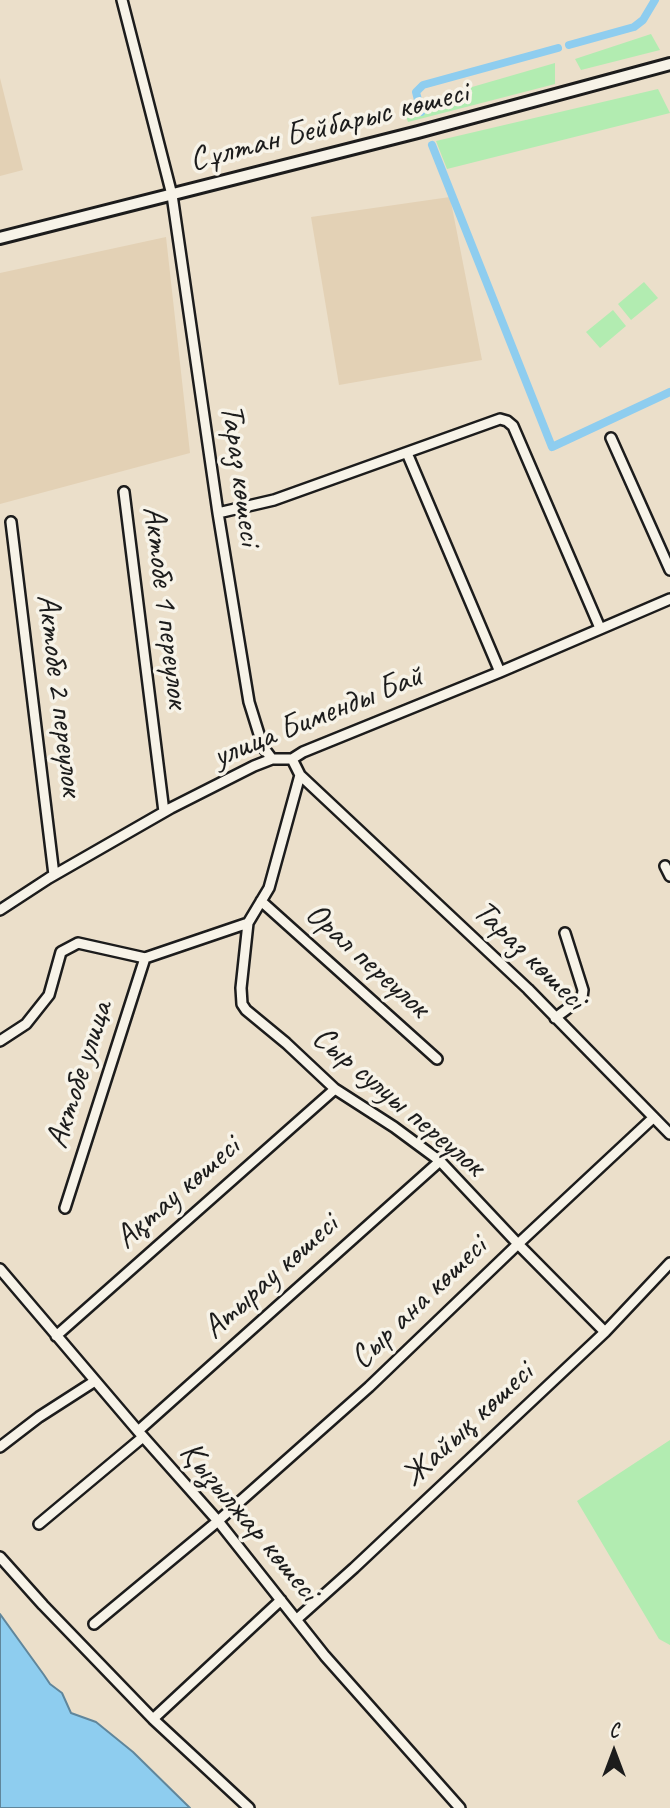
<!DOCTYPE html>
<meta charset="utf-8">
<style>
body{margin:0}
#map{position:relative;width:670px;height:1808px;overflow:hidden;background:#ebdfca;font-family:Caveat,sans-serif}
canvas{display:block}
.north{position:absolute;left:579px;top:1717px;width:70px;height:70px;-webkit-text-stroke:5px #f7f3e8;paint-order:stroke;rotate:0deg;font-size:19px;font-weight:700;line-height:28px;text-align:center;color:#1c1c1c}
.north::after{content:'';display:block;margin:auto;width:24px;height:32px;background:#1c1c1c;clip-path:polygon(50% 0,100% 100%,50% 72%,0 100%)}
</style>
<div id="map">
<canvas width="670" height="1808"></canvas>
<div class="north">С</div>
</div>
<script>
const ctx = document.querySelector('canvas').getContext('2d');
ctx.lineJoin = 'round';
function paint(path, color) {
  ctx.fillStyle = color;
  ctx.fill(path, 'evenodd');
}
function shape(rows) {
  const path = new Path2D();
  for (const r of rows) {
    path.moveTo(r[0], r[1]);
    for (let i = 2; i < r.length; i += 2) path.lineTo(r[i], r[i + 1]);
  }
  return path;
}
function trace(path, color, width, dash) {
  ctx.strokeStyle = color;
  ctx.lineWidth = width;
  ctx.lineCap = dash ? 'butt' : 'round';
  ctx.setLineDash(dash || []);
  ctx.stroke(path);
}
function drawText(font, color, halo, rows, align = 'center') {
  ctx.font = font + ' Caveat,sans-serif';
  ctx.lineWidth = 7;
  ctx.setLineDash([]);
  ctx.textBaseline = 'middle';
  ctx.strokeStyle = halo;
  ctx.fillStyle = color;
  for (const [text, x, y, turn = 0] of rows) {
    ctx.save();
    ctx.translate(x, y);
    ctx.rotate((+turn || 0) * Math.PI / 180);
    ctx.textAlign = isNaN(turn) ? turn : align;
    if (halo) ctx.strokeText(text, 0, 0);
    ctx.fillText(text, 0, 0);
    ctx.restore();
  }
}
const built = shape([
 [0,78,23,170,0,176],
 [450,197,482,360,339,385,311,217],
 [166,237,190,453,0,504,0,273]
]);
const green = shape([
 [651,34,660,50,581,70,575,59],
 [555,63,555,84,408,122,403,107],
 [658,89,670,113,447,169,436,141],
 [644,282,658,298,631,320,618,304],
 [613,310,626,326,600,348,586,332],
 [670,1440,670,1645,659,1639,577,1501]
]);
const water = shape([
 [0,1614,44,1675,50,1684,62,1693,71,1713,96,1722,133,1752,190,1808,0,1808,0,1614]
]);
const canal = shape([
 [569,45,634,27,643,20,655,0],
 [421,112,416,92,423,85,558,48],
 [432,145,552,447,670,392]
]);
const minor = shape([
 [122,0,172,195,218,513,249,702,263,747,272,759],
 [611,438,670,570],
 [407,453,500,672],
 [124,492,164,812],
 [218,513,274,500,500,419,507,421,513,426,600,628],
 [11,522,54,875],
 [292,759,300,775,528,989,670,1134],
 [665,866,670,876],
 [261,901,437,1059],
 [0,910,49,878,171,808,254,766,272,759,292,759,303,752,500,672,670,599],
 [248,923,241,988,242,1004,246,1010,286,1043,335,1089,394,1127,440,1161,518,1244,605,1332],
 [555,1018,582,998,583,990,565,933],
 [0,1041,26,1024,49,995,61,952,78,943,145,958,248,923,269,888,300,775],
 [65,1208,145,958],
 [0,1269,138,1431,218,1521,325,1656,460,1808],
 [56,1336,335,1089],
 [138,1431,440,1161],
 [0,1447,39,1417,95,1381],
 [39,1524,143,1437],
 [0,1557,43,1605,153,1719,249,1808],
 [297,1619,354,1568,605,1332,670,1263],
 [94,1624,218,1521,369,1387,518,1244,653,1118],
 [153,1719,281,1600]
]);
const major = shape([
 [0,238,418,132,670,64]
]);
const streetNames = [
 ["Сұлтан Бейбарыс көшесі",329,127,-14],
 ["Тараз көшесі",240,475,82],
 ["Актобе 1 переулок",165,607,83],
 ["Актобе 2 переулок",59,695,83],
 ["улица Бименды Бай",318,717,-22],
 ["Тараз көшесі",529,956,44],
 ["Орал переулок",367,961,42],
 ["Актобе улица",80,1075,-72],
 ["Сыр сулуы переулок",398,1102,40],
 ["Ақтау көшесі",178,1193,-41],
 ["Атырау көшесі",271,1277,-42],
 ["Сыр ана көшесі",419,1303,-44],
 ["Жайық көшесі",468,1425,-43],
 ["Қызылжар көшесі",249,1522,50]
];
paint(built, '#e3d1b5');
paint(green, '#b2ecb1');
paint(water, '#8ecdef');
trace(water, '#60869b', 2);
trace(canal, '#8ecdef', 8);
trace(minor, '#1c1c1c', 14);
trace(major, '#1c1c1c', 16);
trace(minor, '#f7f3e8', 9);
trace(major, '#f7f3e8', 10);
drawText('33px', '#1c1c1c', '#f7f3e8', streetNames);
</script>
